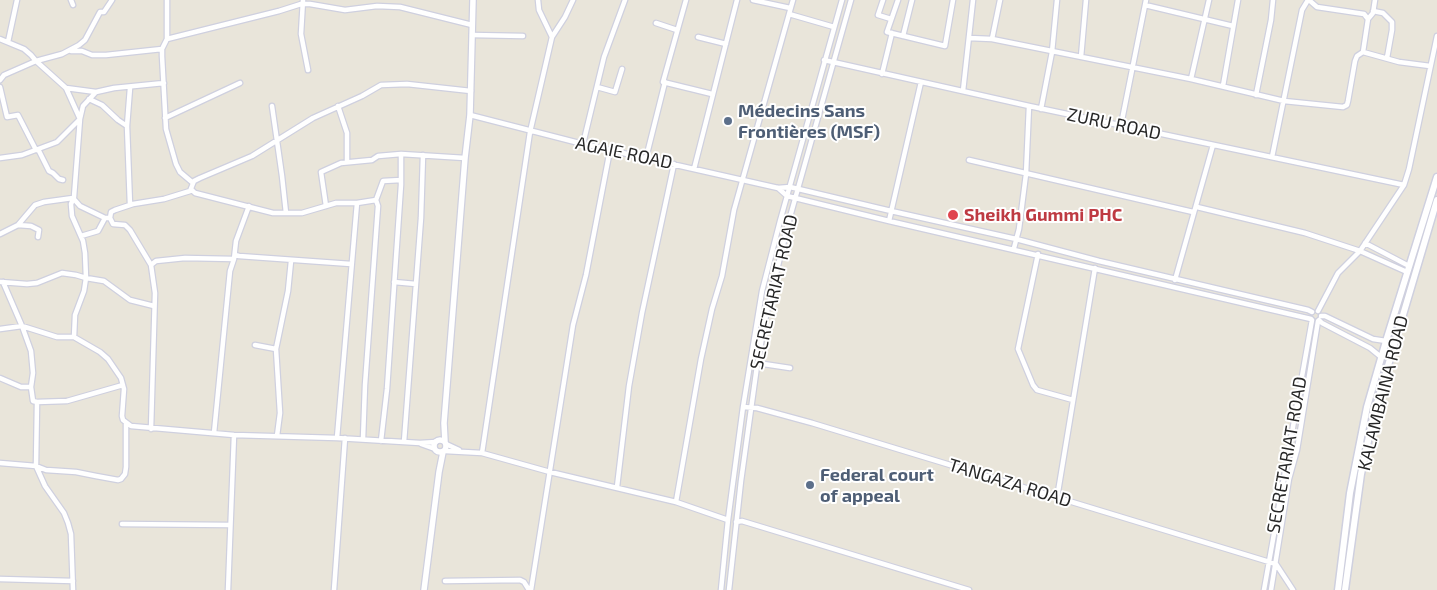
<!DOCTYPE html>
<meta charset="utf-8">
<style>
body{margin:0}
canvas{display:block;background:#e9e5da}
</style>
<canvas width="1437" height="590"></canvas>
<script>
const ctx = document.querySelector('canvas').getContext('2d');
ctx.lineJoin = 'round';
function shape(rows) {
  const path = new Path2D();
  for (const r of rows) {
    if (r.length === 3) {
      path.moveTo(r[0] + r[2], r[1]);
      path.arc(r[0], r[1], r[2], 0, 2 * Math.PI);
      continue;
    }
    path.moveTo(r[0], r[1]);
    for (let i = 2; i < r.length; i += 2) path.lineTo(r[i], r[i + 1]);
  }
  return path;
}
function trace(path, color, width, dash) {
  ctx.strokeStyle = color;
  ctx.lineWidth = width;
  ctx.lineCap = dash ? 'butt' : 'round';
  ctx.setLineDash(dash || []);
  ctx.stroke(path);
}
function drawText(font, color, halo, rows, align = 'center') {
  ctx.font = font + ' "Exo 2",sans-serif';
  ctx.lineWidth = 4;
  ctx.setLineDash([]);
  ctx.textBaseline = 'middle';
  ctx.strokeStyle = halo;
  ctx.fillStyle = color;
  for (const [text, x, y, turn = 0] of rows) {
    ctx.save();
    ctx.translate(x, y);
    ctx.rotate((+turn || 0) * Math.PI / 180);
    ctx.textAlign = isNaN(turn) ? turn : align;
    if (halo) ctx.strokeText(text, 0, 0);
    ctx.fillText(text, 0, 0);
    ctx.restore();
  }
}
const minor = shape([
 [71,0,73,5],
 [167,0,167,39,162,49,162,56,166,129,176,164,180,172,193,183],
 [303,0,301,34,308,70],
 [538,0,539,10,552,37],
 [686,0,663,82,712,94],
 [753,0,790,8],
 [883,0,878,15,891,19],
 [898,0,887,32,945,46,953,0],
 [1209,0,1191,79,1284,101,1343,107,1347,105,1348,101,1355,61,1357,56,1363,52,1368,19,1364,14,1317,7,1309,0],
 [1145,5,1233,26],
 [1373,11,1383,13,1392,22,1392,30,1387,58],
 [789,14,834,27],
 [1368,19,1373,13,1375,0],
 [656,23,677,30],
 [472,35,523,36],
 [903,36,912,0],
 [698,37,726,44],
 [969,38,992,39,1191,79],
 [0,39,24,49,31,55,36,61,66,88,96,92],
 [167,39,279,11,301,4,310,4,345,10,377,6,400,7,472,25],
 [992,39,1000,0],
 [8,42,17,0],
 [71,51,82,51,92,55,106,55,162,49],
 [1363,52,1399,62,1430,66],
 [1081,57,1086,0],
 [824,60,1029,106,1404,185],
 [882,74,892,33],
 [0,80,4,75,36,61,62,54,79,45,85,40,100,12,104,12,112,0],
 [1223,86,1238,0],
 [0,87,7,117,18,115,36,150],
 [597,87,615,92,622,69],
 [66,88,80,119,74,197,71,204,72,216,83,241,85,253,86,278,84,291,75,315,74,337],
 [130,88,127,126,130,205],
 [963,91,973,0],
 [1256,95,1271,20,1273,0],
 [89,99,102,105,118,120,127,126],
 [272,106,282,176,286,213],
 [338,106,347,133,347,162],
 [1041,109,1052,52,1057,0],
 [470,115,583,144,778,188,790,187,891,211,1016,239,1099,261,1308,310,1312,312],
 [165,118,240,83],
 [1121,125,1146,0],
 [583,144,604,57,625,0],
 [38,149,49,171,53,173,59,179,63,180],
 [1272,157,1302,10,1308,0],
 [0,158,22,155,57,142,80,119,83,106,96,92,114,88,164,83],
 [646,158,665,82],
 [969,160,1193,212],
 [694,169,737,0],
 [778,188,787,196,889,221,1311,319],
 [192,190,195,193,273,213,302,213,336,203,357,203,376,200,383,181,401,180],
 [326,206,321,172,341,163,372,160,378,156,401,154,465,158],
 [1197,207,1305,233,1360,251,1407,272],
 [110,218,113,224,125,225,130,230,151,265,155,293,151,429],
 [889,221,921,82],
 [18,225,31,226,39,230,38,237],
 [0,234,18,225,35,205,44,202,73,198,80,206,105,218],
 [81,236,98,231,105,218,110,218,111,212,115,210,133,204,164,199,190,191,194,181,200,178,252,156,313,118,362,96,381,85,407,84,471,91],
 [1365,243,1409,266],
 [1014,248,1019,229,1026,174,1029,106],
 [1038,254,1018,349,1033,385,1037,390,1073,400],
 [235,255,239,256,351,264],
 [151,265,156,261,185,258,234,259],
 [1175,280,1213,145],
 [1,282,27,284,37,283,62,273,76,275,86,278,104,281,130,300,154,306],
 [3,282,22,326,31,351,33,373,31,387,33,401,37,402,36,466,45,486,64,513,68,523,71,534,73,590],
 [394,282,416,284],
 [1318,311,1338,273,1360,251,1404,185,1409,169,1437,36],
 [1321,316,1325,316,1373,339,1386,341],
 [1319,320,1322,323,1370,348,1381,357],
 [0,329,22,326,57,337,74,337,100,352,108,359,121,378,124,389,122,416,123,420,131,426,234,435,337,438,420,443,436,442],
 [255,345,276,349],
 [757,363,790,368],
 [0,378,21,387,31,387],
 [37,402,67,401,123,385],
 [743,407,757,408,812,423,1276,564,1293,590],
 [214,433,230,271,234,259,236,241,249,206],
 [277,436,280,413,276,349,288,291,291,261],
 [337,438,357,203],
 [363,439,365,385,378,206,376,200],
 [381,441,387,389,401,185,401,154],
 [404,442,421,218,423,155],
 [421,444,435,449],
 [446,444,459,450],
 [445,451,482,453,550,472,676,502,728,520],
 [482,453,530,132,552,37,565,17,573,0],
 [0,463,36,466,46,470,76,472,96,476,118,480,121,479,125,474,126,467,126,423],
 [617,487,629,386,642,313,674,164],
 [1057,498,1095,268],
 [676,502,701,359,712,309,722,276,734,210,793,0],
 [736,522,742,521,969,590],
 [122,524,230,525],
 [0,579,73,581],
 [445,581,520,580,524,582,529,590],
 [228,590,234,435],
 [334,590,345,438],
 [531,590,573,325,586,275,610,150],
 [721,590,728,520,743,407,762,291,780,221,842,0],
 [729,590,741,481,757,366,765,320,788,224,851,0],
 [1264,590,1312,320],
 [1271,590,1289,479,1297,450,1318,321]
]);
const tertiary = shape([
 [440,446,6],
 [445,442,444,423,465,158,470,115,473,0],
 [424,590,439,472,443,452]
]);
const secondary = shape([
 [1338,590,1350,493,1367,407,1386,341,1437,177],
 [1345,590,1361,474,1374,413,1437,200]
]);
const markers = [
 [728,121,5,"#5c6f8a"],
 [953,215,6,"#e0444e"],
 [810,485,5,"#5c6f8a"]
];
const serviceNames = [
 ["Médecins Sans",738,111],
 ["Frontières (MSF)",738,132],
 ["Federal court",820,475],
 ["of appeal",820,496]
];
const streetNames = [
 ["ZURU ROAD",1114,124,12],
 ["AGAIE ROAD",624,153,12],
 ["SECRETARIAT ROAD",774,292,-77],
 ["KALAMBAINA ROAD",1383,393,-76],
 ["SECRETARIAT ROAD",1287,455,-80],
 ["TANGAZA ROAD",1010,483,17]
];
const healthNames = [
 ["Sheikh Gummi PHC",964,215]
];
trace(minor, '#cfd0df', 7);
trace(tertiary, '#cfd0df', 8);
trace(secondary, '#cfd0df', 9);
trace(minor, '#fff', 4.5);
trace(tertiary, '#fff', 5.5);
trace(secondary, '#fff', 6);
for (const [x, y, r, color] of markers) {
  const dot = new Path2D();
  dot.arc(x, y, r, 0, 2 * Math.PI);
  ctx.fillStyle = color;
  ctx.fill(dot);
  trace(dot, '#fff', 2);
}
drawText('bold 18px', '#4e5e75', '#fff', serviceNames, 'left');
drawText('18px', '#272727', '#fff', streetNames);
drawText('bold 18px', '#be3a42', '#fff', healthNames, 'left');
</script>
